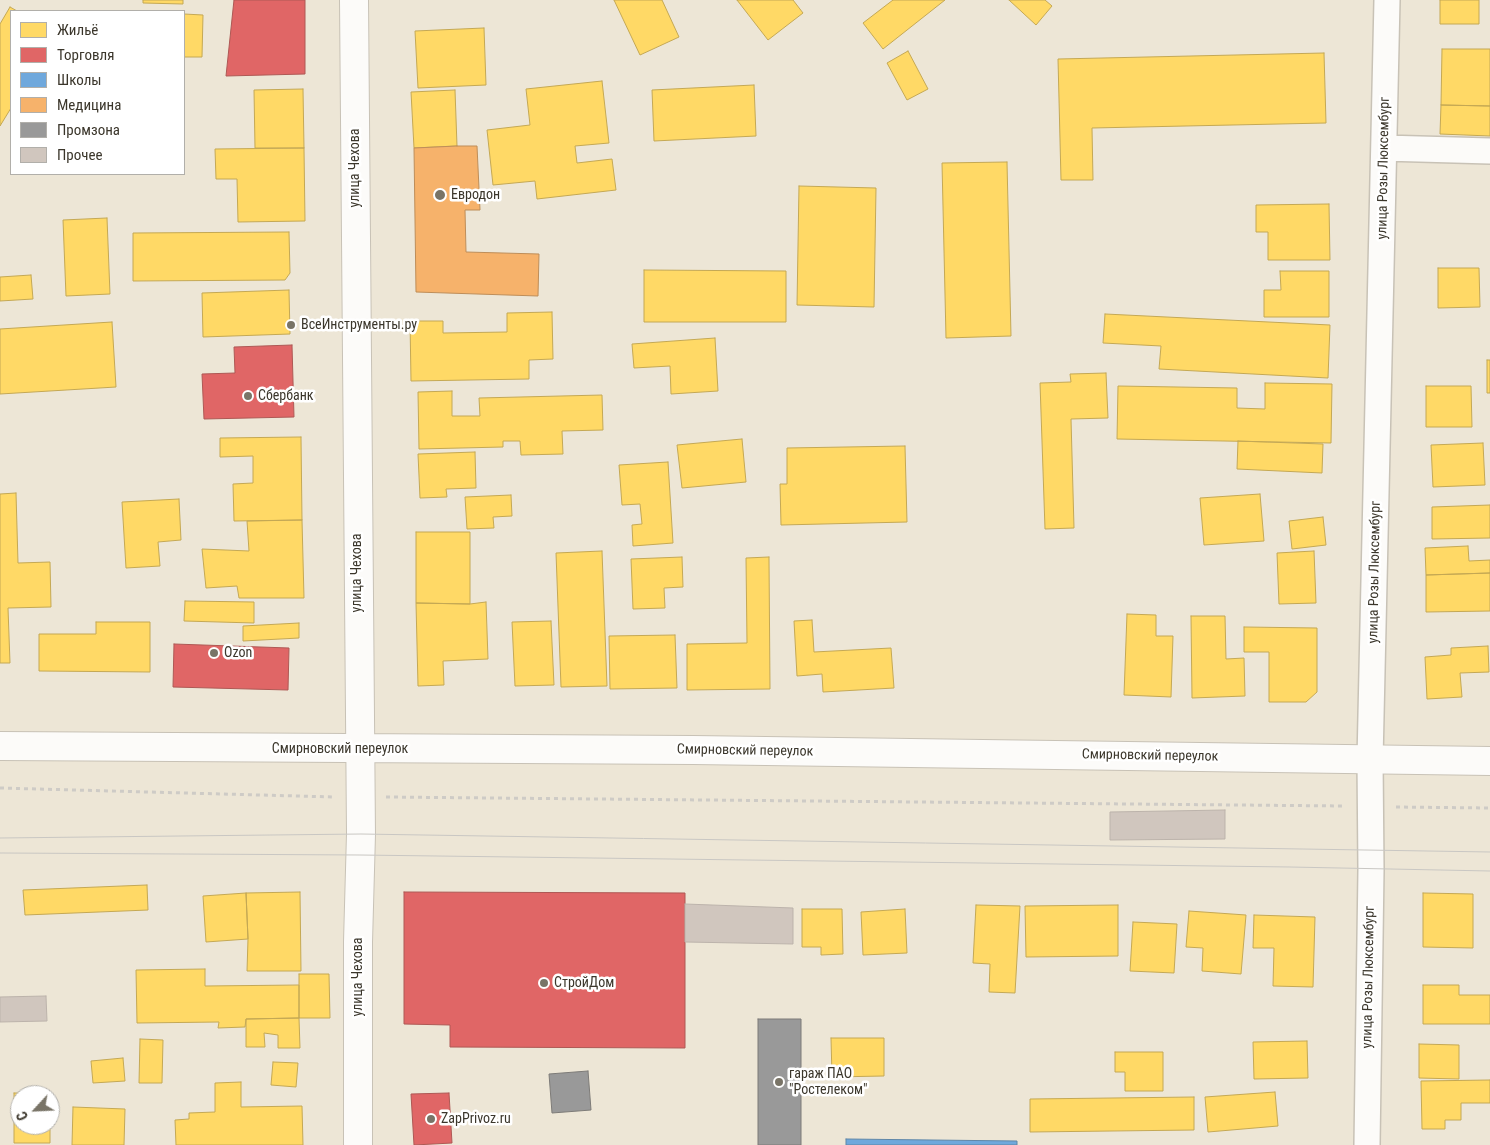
<!DOCTYPE html>
<meta charset="utf-8">
<style>
body{margin:0}
#map{position:relative;width:1490px;height:1145px;overflow:hidden;background:#ede6d6;font-family:"Roboto Condensed",sans-serif}
canvas{display:block}
.legend{position:absolute;left:10px;top:10px;width:175px;height:165px;box-sizing:border-box;background:#fff;border:1px solid #b1afaa;margin:0;padding:6px 9px;list-style:none;font-size:15px;color:#3b362b}
.legend li{display:flex;align-items:center;gap:10px;height:25px}
.legend b{width:25px;border:1px solid #b1afaa}
.north{position:absolute;left:10px;top:1085px;width:50px;height:50px;box-sizing:border-box;background:#fff;border:1px solid #b1afaa;border-radius:50%;rotate:245deg;font-size:14px;font-weight:700;line-height:20px;text-align:center;color:#3b362b}
.north::after{content:'';display:block;margin:auto;width:18px;height:22px;background:#797467;clip-path:polygon(50% 0,100% 100%,50% 72%,0 100%)}
</style>
<div id="map">
<canvas width="1490" height="1145"></canvas>
<ul class="legend">
<li><b style="height:14px;background:#ffd966"></b>Жильё</li>
<li><b style="height:14px;background:#e06666"></b>Торговля</li>
<li><b style="height:14px;background:#6fa8dc"></b>Школы</li>
<li><b style="height:14px;background:#f6b26b"></b>Медицина</li>
<li><b style="height:14px;background:#999"></b>Промзона</li>
<li><b style="height:14px;background:#d0c6be"></b>Прочее</li>
</ul>
<div class="north">С</div>
</div>
<script>
const ctx = document.querySelector('canvas').getContext('2d');
ctx.lineJoin = 'round';
function paint(path, color) {
  ctx.fillStyle = color;
  ctx.fill(path, 'evenodd');
}
function shape(rows) {
  const path = new Path2D();
  for (const r of rows) {
    path.moveTo(r[0], r[1]);
    for (let i = 2; i < r.length; i += 2) path.lineTo(r[i], r[i + 1]);
  }
  return path;
}
function trace(path, color, width, dash) {
  ctx.strokeStyle = color;
  ctx.lineWidth = width;
  ctx.lineCap = dash ? 'butt' : 'round';
  ctx.setLineDash(dash || []);
  ctx.stroke(path);
}
function drawText(font, color, halo, rows, align = 'center') {
  ctx.font = font + ' "Roboto Condensed",sans-serif';
  ctx.lineWidth = 5;
  ctx.setLineDash([]);
  ctx.textBaseline = 'middle';
  ctx.strokeStyle = halo;
  ctx.fillStyle = color;
  for (const [text, x, y, turn = 0] of rows) {
    ctx.save();
    ctx.translate(x, y);
    ctx.rotate((+turn || 0) * Math.PI / 180);
    ctx.textAlign = isNaN(turn) ? turn : align;
    if (halo) ctx.strokeText(text, 0, 0);
    ctx.fillText(text, 0, 0);
    ctx.restore();
  }
}
const homes = shape([
 [143,0,183,0,183,4,143,3,143,0],
 [614,0,662,0,679,37,640,55,614,0],
 [737,0,793,0,803,13,768,40,737,0],
 [893,0,945,0,883,49,863,23,893,0],
 [1009,0,1045,0,1052,6,1036,25,1009,0],
 [1440,0,1479,0,1479,24,1440,24,1440,0],
 [10,7,17,11,11,11,11,108,0,126,0,24,10,7],
 [184,14,203,15,202,57,184,57,184,14],
 [484,28,486,85,418,88,415,31,484,28],
 [1442,49,1490,49,1490,106,1441,105,1442,49],
 [908,51,928,89,907,100,887,63,908,51],
 [1324,53,1326,123,1092,128,1093,180,1061,180,1058,59,1324,53],
 [602,81,609,143,575,146,577,163,612,159,616,190,537,199,535,181,493,185,487,130,530,125,526,89,602,81],
 [754,85,756,136,654,141,652,90,754,85],
 [303,89,304,148,255,148,254,90,303,89],
 [455,90,457,146,414,148,411,92,455,90],
 [1441,105,1490,106,1490,136,1440,134,1441,105],
 [304,148,305,221,238,222,237,179,216,179,215,149,304,148],
 [1007,162,1011,336,946,338,942,163,1007,162],
 [799,186,876,188,874,307,797,305,799,186],
 [1329,204,1330,260,1268,260,1268,232,1256,232,1256,205,1329,204],
 [107,218,110,294,66,296,63,220,107,218],
 [289,232,290,273,285,280,133,281,133,233,289,232],
 [1438,268,1479,268,1480,307,1438,308,1438,268],
 [644,270,786,271,786,322,644,322,644,270],
 [1280,271,1329,271,1329,317,1264,317,1264,290,1281,290,1280,271],
 [31,275,33,299,0,301,0,277,31,275],
 [289,290,290,334,203,337,202,293,289,290],
 [552,312,553,359,529,360,529,379,411,381,410,321,443,321,443,333,507,332,507,313,552,312],
 [1105,314,1330,325,1328,378,1159,369,1161,346,1103,343,1105,314],
 [112,322,116,387,0,394,0,329,112,322],
 [715,338,718,391,671,394,670,366,634,368,632,344,715,338],
 [1487,360,1490,360,1490,393,1487,393,1487,360],
 [1106,373,1108,418,1071,419,1074,528,1045,529,1040,383,1071,382,1070,374,1106,373],
 [1265,383,1332,384,1331,443,1117,439,1118,386,1237,388,1237,408,1265,409,1265,383],
 [1426,386,1471,386,1472,427,1426,427,1426,386],
 [452,391,452,416,480,416,479,398,602,395,603,430,562,431,563,454,521,455,520,441,503,441,503,447,419,449,418,392,452,391],
 [301,437,302,520,234,521,233,484,253,483,253,456,220,457,220,438,301,437],
 [742,439,746,482,682,488,677,445,742,439],
 [1238,441,1323,444,1322,473,1237,469,1238,441],
 [1483,443,1485,485,1433,487,1431,445,1483,443],
 [905,446,907,522,781,525,780,484,787,484,787,448,905,446],
 [475,452,476,488,446,489,447,497,420,498,418,454,475,452],
 [668,462,673,543,633,546,632,525,642,524,640,504,622,505,619,465,668,462],
 [16,493,18,563,50,562,51,607,8,608,10,663,0,663,0,494,16,493],
 [1260,494,1264,541,1204,545,1200,498,1260,494],
 [511,495,512,516,493,517,494,528,467,529,465,497,511,495],
 [179,499,181,540,158,542,160,566,126,568,122,502,179,499],
 [1490,505,1490,538,1432,539,1432,507,1490,505],
 [1323,517,1326,545,1292,549,1289,521,1323,517],
 [302,520,304,598,239,598,237,586,206,588,202,549,249,551,247,521,302,520],
 [416,532,470,532,470,604,416,603,416,532],
 [1468,546,1469,561,1490,560,1490,573,1426,575,1425,548,1468,546],
 [602,551,607,686,561,687,556,553,602,551],
 [1314,551,1316,603,1279,604,1277,553,1314,551],
 [682,557,683,587,664,588,665,608,633,609,631,559,682,557],
 [769,557,770,689,687,690,687,644,747,643,746,558,769,557],
 [1490,573,1490,611,1426,612,1426,575,1490,573],
 [185,601,254,602,254,623,184,621,185,601],
 [486,602,488,659,443,661,444,685,418,686,416,603,470,604,486,602],
 [1127,614,1156,615,1156,636,1173,636,1171,697,1124,695,1127,614],
 [1191,616,1225,616,1226,659,1244,658,1245,696,1192,698,1191,616],
 [812,620,814,652,891,648,894,688,823,692,822,674,797,676,794,621,812,620],
 [551,621,554,685,515,686,512,622,551,621],
 [96,622,150,622,150,672,39,671,39,634,96,634,96,622],
 [299,623,299,638,243,641,243,626,299,623],
 [1244,627,1317,628,1317,692,1306,702,1269,702,1269,652,1244,652,1244,627],
 [675,635,677,688,610,689,609,636,675,635],
 [1488,646,1489,672,1460,673,1462,697,1427,699,1425,657,1451,655,1451,648,1488,646],
 [147,885,148,910,25,915,23,890,147,885],
 [300,892,301,971,247,971,248,939,246,893,300,892],
 [246,893,248,939,206,942,203,896,246,893],
 [1423,893,1473,894,1473,948,1423,947,1423,893],
 [976,905,1020,906,1015,993,989,992,990,964,973,963,976,905],
 [1118,905,1118,956,1026,957,1025,906,1118,905],
 [802,909,842,909,843,954,821,955,821,947,802,947,802,909],
 [905,909,907,953,863,955,861,912,905,909],
 [1189,911,1246,915,1241,974,1202,971,1203,948,1186,947,1189,911],
 [1254,915,1315,917,1313,987,1273,986,1274,948,1253,948,1254,915],
 [1133,922,1177,924,1174,973,1130,971,1133,922],
 [205,969,205,986,299,985,299,1018,246,1019,245,1027,218,1028,219,1022,137,1023,136,970,205,969],
 [299,974,329,974,330,1018,299,1018,299,974],
 [1423,985,1459,985,1459,995,1490,995,1490,1024,1423,1024,1423,985],
 [299,1018,300,1048,278,1048,278,1035,264,1033,265,1047,246,1047,246,1019,299,1018],
 [831,1038,884,1038,884,1076,832,1077,831,1038],
 [140,1039,163,1040,162,1083,139,1083,140,1039],
 [1307,1041,1308,1078,1254,1079,1253,1042,1307,1041],
 [1419,1044,1459,1045,1459,1079,1419,1078,1419,1044],
 [1115,1052,1163,1052,1163,1091,1125,1091,1125,1072,1115,1072,1115,1052],
 [123,1058,125,1081,93,1083,91,1061,123,1058],
 [273,1062,298,1063,296,1087,271,1085,273,1062],
 [1490,1080,1490,1103,1461,1103,1461,1120,1445,1120,1445,1129,1422,1129,1421,1081,1490,1080],
 [241,1082,241,1107,302,1106,303,1145,176,1145,175,1120,189,1119,189,1113,215,1112,215,1083,241,1082],
 [1275,1092,1278,1126,1208,1132,1205,1097,1275,1092],
 [14,1093,49,1093,49,1095,20,1095,20,1125,50,1125,50,1143,14,1143,14,1093],
 [1194,1097,1194,1130,1030,1132,1030,1099,1194,1097],
 [73,1107,125,1109,124,1145,72,1145,73,1107]
]);
const shops = shape([
 [234,0,305,0,305,74,226,76,234,0],
 [292,345,294,417,204,419,202,374,235,373,234,347,292,345],
 [174,644,289,648,288,690,173,687,174,644],
 [404,892,685,893,685,1048,450,1047,450,1025,404,1024,404,892],
 [449,1093,452,1143,414,1145,411,1094,449,1093]
]);
const schools = shape([
 [846,1139,1017,1141,1017,1145,846,1145,846,1139]
]);
const health = shape([
 [457,146,477,146,480,210,465,210,466,252,539,254,538,296,416,292,414,148,457,146]
]);
const industry = shape([
 [758,1019,801,1019,801,1145,758,1145,758,1019],
 [588,1071,591,1110,552,1113,549,1074,588,1071]
]);
const building = shape([
 [1225,810,1225,839,1110,840,1110,812,1225,810],
 [685,904,793,908,793,944,685,942,685,904],
 [46,996,47,1021,0,1022,0,997,46,996]
]);
const path = shape([
 [0,788,334,797],
 [386,797,1344,806],
 [1396,807,1490,808]
]);
const minor = shape([
 [1384,148,1490,151],
 [1367,1145,1371,870,1370,760,1387,0]
]);
const major = shape([
 [354,0,361,834,358,942,358,1145],
 [0,746,693,750,1490,761]
]);
const tram = shape([
 [0,838,361,834,1490,852],
 [0,853,360,855,1290,867,1490,871]
]);
const markers = [
 [440,195,6,"#797467"],
 [291,325,5,"#797467"],
 [248,396,5,"#797467"],
 [214,653,5,"#797467"],
 [544,983,5,"#797467"],
 [779,1082,5,"#797467"],
 [431,1119,5,"#797467"]
];
const streetNames = [
 ["улица Чехова",355,168,-90],
 ["улица Розы Люксембург",1384,168,-89],
 ["улица Розы Люксембург",1375,572,-89],
 ["улица Чехова",357,573,-90],
 ["Смирновский переулок",340,749],
 ["Смирновский переулок",745,751,1],
 ["Смирновский переулок",1150,756,1],
 ["улица Чехова",358,977,-90],
 ["улица Розы Люксембург",1369,977,-89]
];
const poiNames = [
 ["Евродон",451,195],
 ["ВсеИнструменты.ру",301,325],
 ["Сбербанк",258,396],
 ["Ozon",224,653],
 ["СтройДом",554,983],
 ["гараж ПАО",789,1074],
 ["\"Ростелеком\"",789,1090],
 ["ZapPrivoz.ru",441,1119]
];
paint(homes, '#ffd966');
trace(homes, '#c4a854', 1);
paint(shops, '#e06666');
trace(shops, '#ae5854', 1);
paint(schools, '#6fa8dc');
trace(schools, '#5f86a7', 1);
paint(health, '#f6b26b');
trace(health, '#be8d58', 1);
paint(industry, '#999');
trace(industry, '#7d7b78', 1);
paint(building, '#d0c6be');
trace(building, '#bcb3ab', 1);
trace(minor, '#c8c2b6', 28);
trace(major, '#c8c2b6', 30);
trace(path, '#cecbc6', 3, [4, 4]);
trace(minor, '#fcfbf9', 25);
trace(major, '#fcfbf9', 28);
trace(tram, '#c9c7c3', 1);
for (const [x, y, r, color] of markers) {
  const dot = new Path2D();
  dot.arc(x, y, r, 0, 2 * Math.PI);
  ctx.fillStyle = color;
  ctx.fill(dot);
  trace(dot, '#fff', 2);
}
drawText('14px', '#3b362b', '#fff', streetNames);
drawText('14px', '#3b362b', '#fff', poiNames, 'left');
</script>
